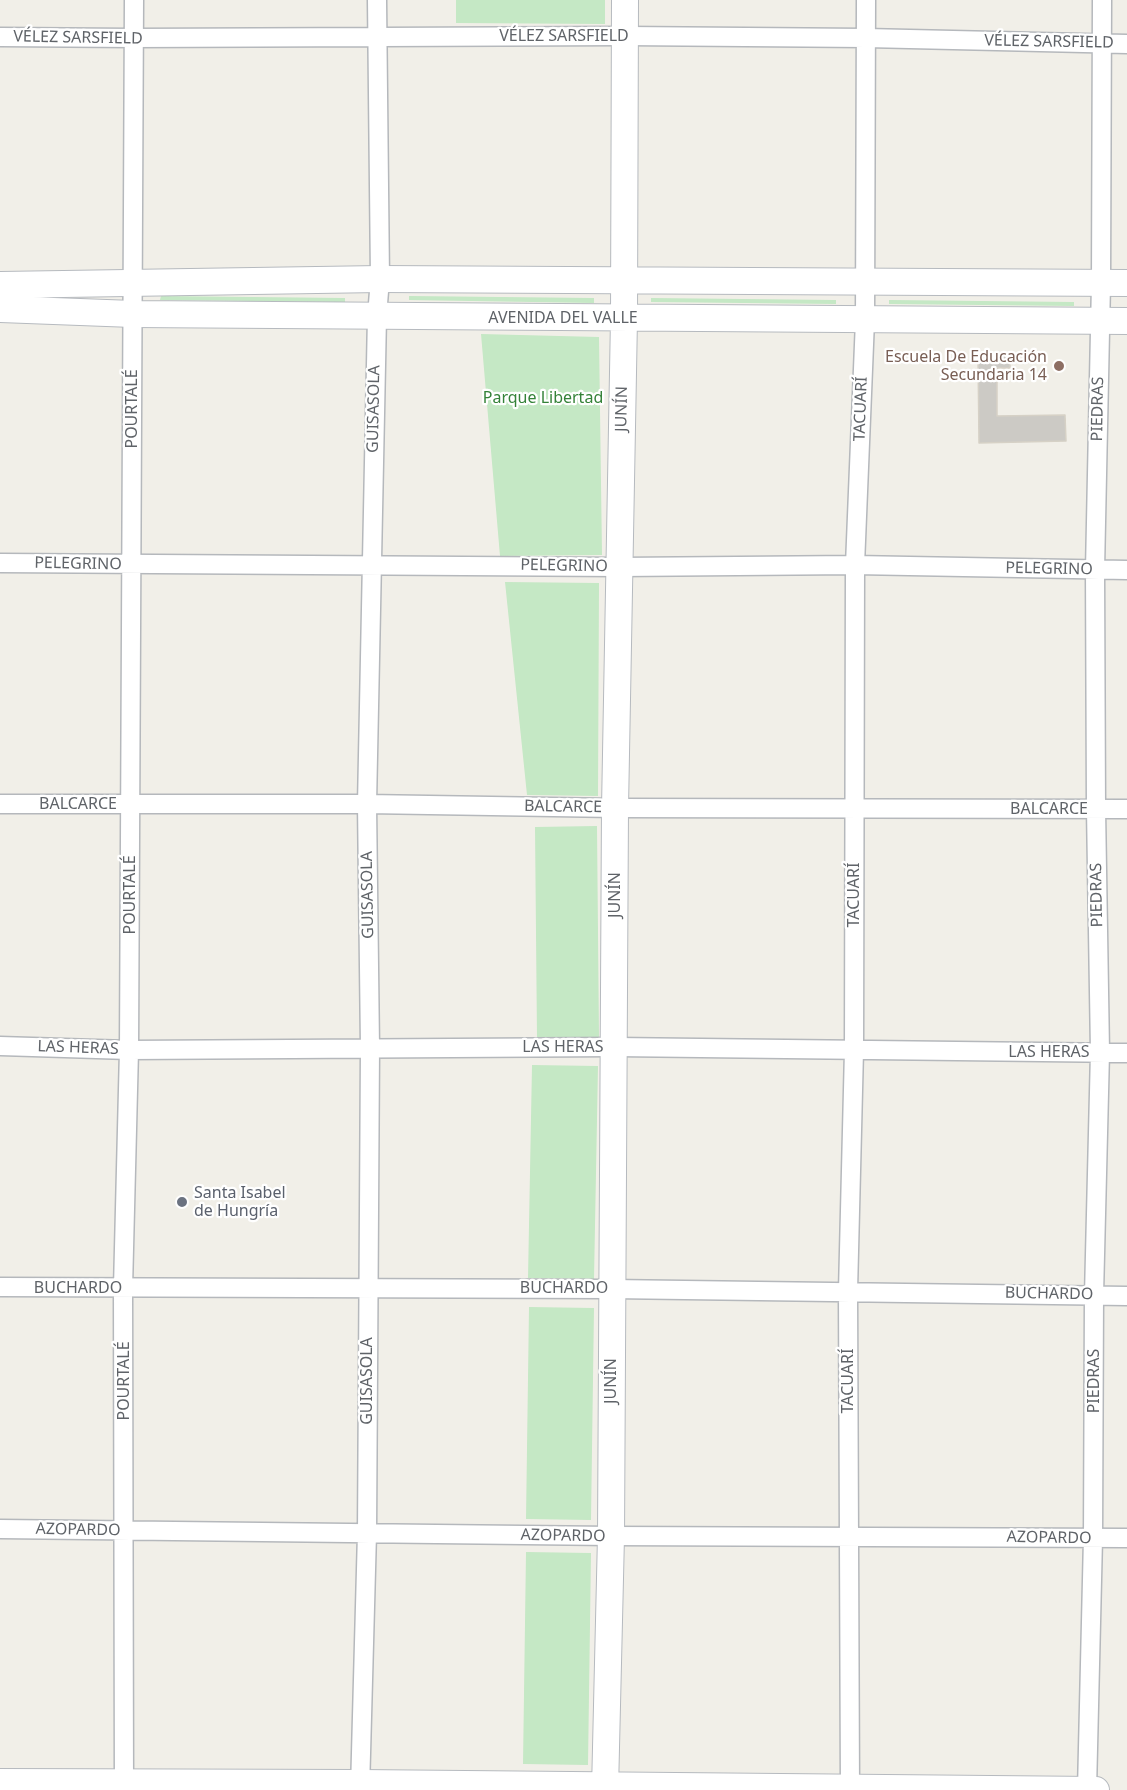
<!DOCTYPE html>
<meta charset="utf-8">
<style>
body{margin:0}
canvas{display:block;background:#f1efe8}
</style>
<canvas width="1127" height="1790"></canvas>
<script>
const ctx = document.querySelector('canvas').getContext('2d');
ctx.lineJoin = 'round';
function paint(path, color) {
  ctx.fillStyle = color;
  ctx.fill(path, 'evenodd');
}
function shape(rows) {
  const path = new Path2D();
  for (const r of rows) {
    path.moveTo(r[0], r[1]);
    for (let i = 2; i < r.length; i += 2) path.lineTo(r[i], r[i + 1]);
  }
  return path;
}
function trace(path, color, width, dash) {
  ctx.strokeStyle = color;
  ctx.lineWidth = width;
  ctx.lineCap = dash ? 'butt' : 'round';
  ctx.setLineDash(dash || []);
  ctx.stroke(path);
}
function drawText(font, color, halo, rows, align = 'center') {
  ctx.font = font + ' "Noto Sans",sans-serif';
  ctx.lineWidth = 4.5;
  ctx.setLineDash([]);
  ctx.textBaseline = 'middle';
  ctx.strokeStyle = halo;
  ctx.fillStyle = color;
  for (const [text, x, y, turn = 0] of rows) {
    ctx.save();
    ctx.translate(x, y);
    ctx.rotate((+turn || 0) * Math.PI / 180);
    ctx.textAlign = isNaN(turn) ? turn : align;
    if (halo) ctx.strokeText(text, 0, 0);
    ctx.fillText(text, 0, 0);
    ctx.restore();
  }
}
const green = shape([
 [456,0,605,0,605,24,456,23],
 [161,296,345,298,345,302,160,300],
 [409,296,594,298,594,303,409,300],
 [651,298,836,300,836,304,651,302],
 [889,300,1074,302,1074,306,889,304],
 [481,334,599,337,602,555,500,556],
 [505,582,599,583,598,796,527,795],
 [597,826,599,1038,537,1039,535,827],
 [532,1065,598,1066,594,1279,528,1278],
 [529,1307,594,1308,591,1520,526,1519],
 [526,1552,591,1553,588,1765,523,1764]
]);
const building = shape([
 [1010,355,1010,368,997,368,997,416,1065,415,1066,441,979,443,978,356,1010,355]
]);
const street = shape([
 [0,37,134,38,625,36,866,38,1127,44],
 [0,563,619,567,855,565,1127,570],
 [0,804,367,804,615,808,1127,809],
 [0,1046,129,1050,615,1047,1127,1053],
 [0,1287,611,1289,1127,1296],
 [0,1529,611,1536,1127,1538],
 [124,1790,123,1288,129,1050,134,0],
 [360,1790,367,1533,370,1048,367,804,377,316,380,279,377,0],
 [850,1790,848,1291,854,1050,855,565,865,320,866,0],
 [1087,1790,1093,1538,1094,1295,1100,1052,1096,809,1095,570,1101,283,1102,0]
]);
const secondary = shape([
 [0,285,380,279,1127,283],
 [0,309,133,314,1127,321],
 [0,1782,360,1783,1096,1790],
 [605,1790,611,1536,615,808,624,318,625,0]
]);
const markers = [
 [1059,366,6,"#8d6e63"],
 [182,1202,6,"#6b7280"]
];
const streetNames = [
 ["VÉLEZ SARSFIELD",564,36],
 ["VÉLEZ SARSFIELD",78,38,1],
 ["VÉLEZ SARSFIELD",1049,42,1],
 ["AVENIDA DEL VALLE",563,318],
 ["POURTALÉ",132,409,-90],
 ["GUISASOLA",374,409,-89],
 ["JUNÍN",622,409,-89],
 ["TACUARÍ",861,409,-88],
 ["PIEDRAS",1098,409,-89],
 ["PELEGRINO",78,564,1],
 ["PELEGRINO",564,566,1],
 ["PELEGRINO",1049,569,1],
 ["BALCARCE",78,804],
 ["BALCARCE",563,807,1],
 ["BALCARCE",1049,809],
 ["POURTALÉ",130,895,-90],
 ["GUISASOLA",368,895,-91],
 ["JUNÍN",615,895,-90],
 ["TACUARÍ",854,895,-90],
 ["PIEDRAS",1097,895,-91],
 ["LAS HERAS",563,1047],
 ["LAS HERAS",78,1048,2],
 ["LAS HERAS",1049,1052],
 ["BUCHARDO",78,1288],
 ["BUCHARDO",564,1288],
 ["BUCHARDO",1049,1294,1],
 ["POURTALÉ",124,1381,-90],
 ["GUISASOLA",367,1381,-90],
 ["JUNÍN",611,1381,-90],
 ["TACUARÍ",848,1381,-90],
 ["PIEDRAS",1094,1381,-90],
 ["AZOPARDO",78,1530,1],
 ["AZOPARDO",563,1536,1],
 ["AZOPARDO",1049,1538,1]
];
const educationNames = [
 ["Escuela De Educación",1047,357],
 ["Secundaria 14",1047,375]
];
const parkNames = [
 ["Parque Libertad",543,398]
];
const worshipNames = [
 ["Santa Isabel",194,1193],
 ["de Hungría",194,1211]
];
paint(green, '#c5e8c5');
paint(building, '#cccac5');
trace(building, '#d6d1c6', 1.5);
trace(street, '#b5b8bc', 21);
trace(secondary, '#b6babf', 28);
trace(street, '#fff', 18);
trace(secondary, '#fff', 26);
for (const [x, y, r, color] of markers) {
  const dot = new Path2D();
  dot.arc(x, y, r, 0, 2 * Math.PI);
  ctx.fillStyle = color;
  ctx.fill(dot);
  trace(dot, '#fff', 2);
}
drawText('16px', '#5f6368', '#fff', streetNames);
drawText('16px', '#785e54', '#fff', educationNames, 'right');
drawText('16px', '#348238', '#fff', parkNames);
drawText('16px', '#5b616d', '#fff', worshipNames, 'left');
</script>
